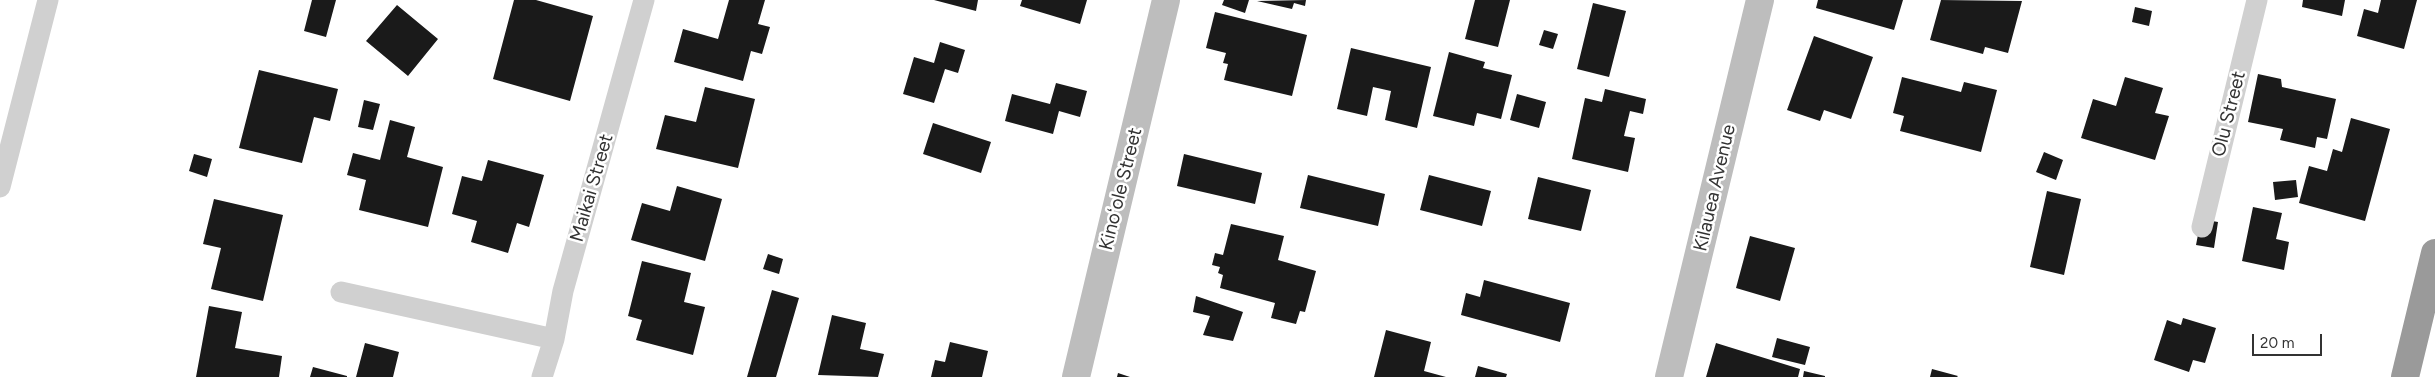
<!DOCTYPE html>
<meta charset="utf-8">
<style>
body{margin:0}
#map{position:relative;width:2435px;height:377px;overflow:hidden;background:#fff;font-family:Figtree,sans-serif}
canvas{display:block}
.scale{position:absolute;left:2252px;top:334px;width:70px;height:22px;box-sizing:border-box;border:2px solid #333;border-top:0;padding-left:6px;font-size:15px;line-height:18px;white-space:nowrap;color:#333;-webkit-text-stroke:4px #fff;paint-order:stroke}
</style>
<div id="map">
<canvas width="2435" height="377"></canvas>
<div class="scale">20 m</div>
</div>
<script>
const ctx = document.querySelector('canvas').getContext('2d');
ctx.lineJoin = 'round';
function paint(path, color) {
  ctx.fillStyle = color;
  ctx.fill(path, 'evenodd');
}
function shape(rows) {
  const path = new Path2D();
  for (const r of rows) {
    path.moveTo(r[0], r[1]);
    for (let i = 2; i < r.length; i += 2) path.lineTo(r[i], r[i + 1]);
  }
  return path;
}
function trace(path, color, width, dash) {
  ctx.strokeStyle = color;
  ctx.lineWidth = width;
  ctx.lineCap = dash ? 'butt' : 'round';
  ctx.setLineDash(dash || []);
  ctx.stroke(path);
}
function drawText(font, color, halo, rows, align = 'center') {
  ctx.font = font + ' Figtree,sans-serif';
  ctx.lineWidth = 5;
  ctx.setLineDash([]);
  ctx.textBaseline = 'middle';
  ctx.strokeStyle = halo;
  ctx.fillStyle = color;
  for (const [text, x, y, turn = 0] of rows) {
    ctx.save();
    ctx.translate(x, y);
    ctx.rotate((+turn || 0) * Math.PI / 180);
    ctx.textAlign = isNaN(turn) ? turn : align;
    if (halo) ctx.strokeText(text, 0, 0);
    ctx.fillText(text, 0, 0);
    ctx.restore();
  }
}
const building = shape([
 [312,0,336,0,326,37,304,31],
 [514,0,536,0,593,16,570,101,493,79],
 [729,0,765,0,758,24,770,27,762,54,751,51,743,81,674,62,683,29,718,39],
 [934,0,978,0,976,11],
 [1022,0,1087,0,1080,24,1020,6],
 [1224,0,1249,0,1245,13,1222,5],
 [1306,0,1305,6,1294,3,1292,9,1257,1],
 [1475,0,1510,0,1498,47,1465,39],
 [1818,0,1903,0,1894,30,1816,8],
 [1941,0,2022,1,2008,53,1985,47,1983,54,1930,40],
 [2303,0,2345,0,2342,16,2302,7],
 [2381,0,2417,0,2404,49,2357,36,2364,9,2378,13],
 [1593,3,1626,11,1609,77,1577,69],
 [397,5,438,39,408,76,366,41],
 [2135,7,2152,11,2149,26,2132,22],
 [1215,12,1307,35,1292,96,1224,80,1228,64,1223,63,1226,53,1206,48],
 [1544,30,1558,34,1553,49,1539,45],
 [1814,36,1873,57,1851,119,1824,110,1820,121,1787,110],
 [940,42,965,50,958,73,945,69,934,103,903,94,914,57,934,63],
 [1351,48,1431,67,1417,128,1385,120,1391,91,1373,87,1367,116,1337,109],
 [1449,52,1485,62,1483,68,1512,75,1501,119,1477,113,1474,126,1433,116],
 [259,70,338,89,330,121,314,117,302,163,239,148],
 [2258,74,2281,79,2282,87,2336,99,2327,139,2317,137,2315,148,2280,140,2283,129,2248,122],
 [1902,77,1961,92,1964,82,1997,90,1981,152,1900,131,1904,116,1893,113],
 [2125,77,2163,88,2155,113,2169,116,2155,160,2081,138,2093,99,2116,106],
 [1056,83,1087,91,1080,117,1059,111,1053,134,1005,121,1012,94,1050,104],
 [705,87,755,99,738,168,656,149,665,115,696,122],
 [1605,89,1646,99,1643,114,1630,111,1624,136,1635,138,1628,172,1572,159,1585,98,1602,102],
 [1517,94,1546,102,1539,128,1510,120],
 [364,100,380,104,373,130,358,127],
 [2351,118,2390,129,2365,221,2299,203,2309,166,2327,171,2333,149,2342,152],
 [390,120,415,127,407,157,443,167,428,227,359,210,366,180,347,175,353,153,380,160],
 [933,123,991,142,981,173,923,154],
 [2044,152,2063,160,2056,180,2036,172],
 [194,154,212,159,207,177,189,171],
 [1184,154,1262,173,1255,204,1177,186],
 [488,160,544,175,529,227,517,223,508,253,471,242,477,221,452,214,462,176,482,181],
 [1308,175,1385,194,1378,226,1300,208],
 [1429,175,1491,191,1482,226,1420,210],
 [1538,177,1591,190,1581,231,1528,219],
 [2296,180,2298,197,2275,200,2273,182],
 [677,186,722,199,705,261,631,240,642,203,670,211],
 [2047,191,2081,199,2064,275,2030,267],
 [214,199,283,215,263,301,211,289,221,248,203,244],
 [2253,207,2282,213,2276,239,2289,242,2284,270,2242,261],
 [2201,219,2218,222,2214,248,2196,245],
 [1231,224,1284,236,1278,260,1316,271,1305,312,1300,311,1296,324,1271,318,1275,303,1220,288,1223,275,1218,273,1220,267,1212,265,1215,253,1223,255],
 [1750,236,1795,248,1780,301,1736,288],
 [768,254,783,259,779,274,763,269],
 [642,261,691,273,684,302,705,307,693,355,636,340,642,320,628,316],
 [1484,280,1570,303,1560,342,1461,315,1466,293,1480,297],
 [772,290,799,298,776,377,747,377],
 [1196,296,1243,312,1233,341,1203,335,1210,316,1193,312],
 [209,306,242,312,235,348,282,356,279,377,196,377],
 [832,315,866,323,860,349,884,354,878,377,818,375],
 [2183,318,2216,328,2205,363,2193,360,2189,372,2154,360,2167,320,2181,325],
 [1386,330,1431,342,1424,371,1446,377,1374,377],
 [1777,338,1810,347,1805,365,1772,357],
 [950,342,988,351,982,377,931,377,935,360,945,362],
 [365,343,399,352,393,377,356,377],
 [1716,343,1800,369,1798,377,1706,377],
 [1478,366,1507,374,1506,377,1475,377],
 [313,367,347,376,347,377,310,377],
 [1932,369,1958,376,1957,377,1930,377],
 [1804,371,1825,376,1825,377,1803,377],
 [1118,373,1130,377,1117,377]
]);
const street = shape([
 [0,187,48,0],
 [2202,227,2257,0],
 [341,292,554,339],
 [542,377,554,339,563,291,644,0]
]);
const secondary = shape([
 [1076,377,1166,0],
 [1669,377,1760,0]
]);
const highway = shape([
 [2405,377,2435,253]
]);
const streetNames = [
 ["Olu Street",2229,114,-76],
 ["Maikai Street",592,188,-74],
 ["Kilauea Avenue",1715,188,-77],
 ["Kinoʻole Street",1121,189,-76]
];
paint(building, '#1a1a1a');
trace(street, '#d0d0d0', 21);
trace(secondary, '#bdbdbd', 28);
trace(highway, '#9a9a9a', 28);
drawText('19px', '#333', '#fff', streetNames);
</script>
